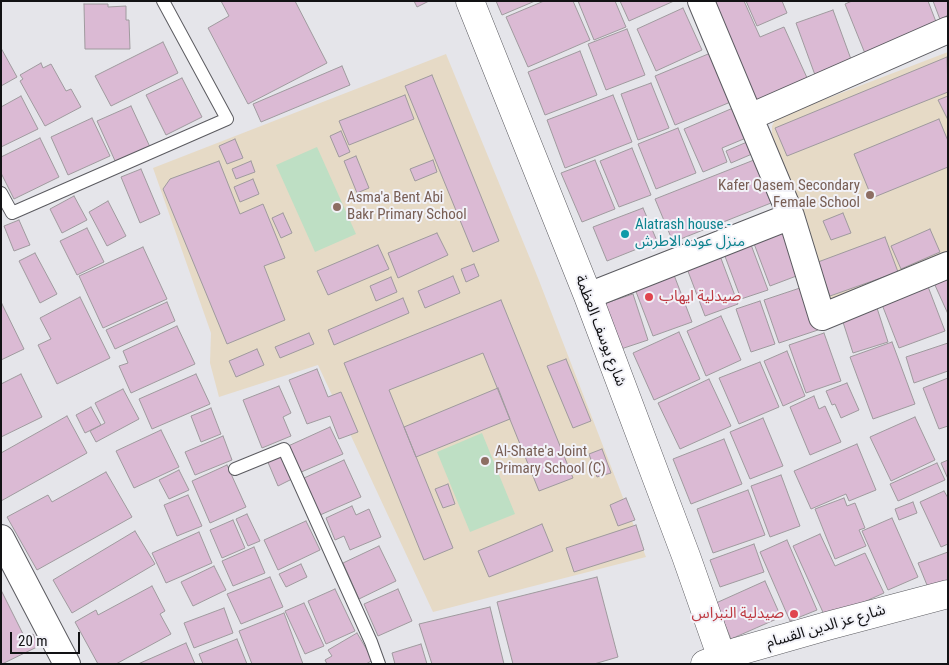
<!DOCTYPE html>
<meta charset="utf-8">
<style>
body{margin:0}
#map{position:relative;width:949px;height:665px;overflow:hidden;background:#e5e5ea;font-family:"Roboto Condensed",sans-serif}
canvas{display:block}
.frame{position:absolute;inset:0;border:2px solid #121214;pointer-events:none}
.scale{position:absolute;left:10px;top:632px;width:70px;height:22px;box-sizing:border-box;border:2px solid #121214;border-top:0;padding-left:6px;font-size:15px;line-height:18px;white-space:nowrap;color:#121214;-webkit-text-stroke:4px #f2f2f8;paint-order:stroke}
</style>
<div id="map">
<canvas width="949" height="665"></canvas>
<div class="frame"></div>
<div class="scale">20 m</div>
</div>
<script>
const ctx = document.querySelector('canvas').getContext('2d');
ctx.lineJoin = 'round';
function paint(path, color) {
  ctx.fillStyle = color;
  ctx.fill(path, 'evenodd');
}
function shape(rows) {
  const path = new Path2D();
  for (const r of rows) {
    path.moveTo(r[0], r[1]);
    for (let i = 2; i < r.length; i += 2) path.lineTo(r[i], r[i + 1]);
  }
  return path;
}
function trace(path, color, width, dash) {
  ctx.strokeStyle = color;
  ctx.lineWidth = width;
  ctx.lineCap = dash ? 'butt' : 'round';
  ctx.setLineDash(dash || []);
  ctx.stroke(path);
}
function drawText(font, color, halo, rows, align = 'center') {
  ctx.font = font + ' "Roboto Condensed","Noto Sans Arabic",sans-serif';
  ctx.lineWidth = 4;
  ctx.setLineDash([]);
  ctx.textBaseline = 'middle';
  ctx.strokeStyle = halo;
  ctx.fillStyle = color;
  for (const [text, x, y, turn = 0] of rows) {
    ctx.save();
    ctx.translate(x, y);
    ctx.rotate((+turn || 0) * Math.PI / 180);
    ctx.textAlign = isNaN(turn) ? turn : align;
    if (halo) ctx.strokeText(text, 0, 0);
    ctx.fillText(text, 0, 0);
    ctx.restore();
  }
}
const education = shape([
 [948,52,948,256,827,309,772,134,772,126,776,118],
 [446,54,538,278,646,557,433,612,318,365,219,397,210,363,211,333,153,168]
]);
const green = shape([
 [317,147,356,234,315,252,276,165],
 [482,433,515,514,470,532,437,452]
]);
const building = shape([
 [221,1,295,1,327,63,248,104,208,28,229,16,221,1],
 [414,1,429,1,417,7,414,1],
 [496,1,535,1,502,15,496,1],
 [544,1,573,1,590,40,528,67,506,17,544,1],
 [578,1,615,1,626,27,594,40,578,1],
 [620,1,674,1,629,21,620,1],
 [705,1,744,1,760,37,784,27,808,80,751,105,705,1],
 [746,1,782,1,787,13,757,26,746,1],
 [852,1,928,1,938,27,866,56,845,4,852,1],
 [933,1,948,1,948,15,946,16,947,19,941,22,933,1],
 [84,4,108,4,108,7,126,6,126,20,129,20,130,49,85,49,84,4],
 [683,8,702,50,656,71,637,29,683,8],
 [833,10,852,62,815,75,796,23,833,10],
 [627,29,645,75,606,90,588,44,627,29],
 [163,42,178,73,111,106,95,76,163,42],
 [1,48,17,77,1,86,1,48],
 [580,51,597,95,545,115,528,72,580,51],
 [713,52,733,101,675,125,655,76,713,52],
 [947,57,948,92,787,156,775,128,947,57],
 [41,63,43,68,51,64,66,91,71,89,81,107,45,126,20,81,23,79,20,75,41,63],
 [342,66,350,85,261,122,253,104,342,66],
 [432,75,499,241,473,252,405,86,432,75],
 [182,78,202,117,166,135,146,95,182,78],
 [651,83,669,128,638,140,621,94,651,83],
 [405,95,414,119,349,145,339,121,405,95],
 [613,95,632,142,565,168,547,120,613,95],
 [21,96,38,129,1,147,1,107,21,96],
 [948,96,948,120,938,100,948,96],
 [131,106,150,147,116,163,97,121,131,106],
 [733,108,746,138,722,148,727,162,703,172,684,129,733,108],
 [92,118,110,156,68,175,51,137,92,118],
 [939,119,948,141,948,167,872,198,854,154,939,119],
 [678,128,696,173,656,189,638,144,678,128],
 [341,131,350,152,339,157,330,136,341,131],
 [40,138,59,177,14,199,1,173,1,157,40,138],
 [235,139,243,158,227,164,219,146,235,139],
 [747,142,752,154,731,163,726,151,747,142],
 [632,148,651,195,619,207,600,161,632,148],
 [356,156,369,188,357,193,344,161,356,156],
 [433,160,437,172,415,181,410,169,433,160],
 [595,160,615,209,582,222,561,173,595,160],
 [754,160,771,203,673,242,655,199,754,160],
 [219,161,240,214,263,204,285,258,264,266,285,320,227,344,163,189,170,179,219,161],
 [251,161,255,172,236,179,232,169,251,161],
 [141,169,160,214,140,223,121,177,141,169],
 [253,179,259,194,240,202,234,187,253,179],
 [74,196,87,220,62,233,50,209,74,196],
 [108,201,126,236,107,246,89,212,108,201],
 [643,208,657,241,607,261,593,227,643,208],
 [283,213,292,233,281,238,272,218,283,213],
 [843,213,851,233,831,240,823,221,843,213],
 [19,220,30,245,14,251,4,226,19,220],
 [87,228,104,262,77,275,60,241,87,228],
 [930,229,940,252,901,269,891,246,930,229],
 [782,230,799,275,770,286,753,241,782,230],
 [437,233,448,255,398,278,388,253,437,233],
 [885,237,898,272,830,296,818,262,885,237],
 [750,242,768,290,741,299,723,251,750,242],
 [378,245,389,269,328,295,317,271,378,245],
 [143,247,167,299,103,328,79,276,143,247],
 [35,253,57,294,40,303,19,261,35,253],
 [719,253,738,304,705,316,686,266,719,253],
 [474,264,479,276,466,282,461,269,474,264],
 [674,275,692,322,653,336,635,289,674,275],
 [453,276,460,293,425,308,418,291,453,276],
 [391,277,397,292,376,301,370,286,391,277],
 [948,277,948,314,934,283,948,277],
 [927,284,945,331,899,348,881,302,927,284],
 [803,287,818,330,779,343,764,300,803,287],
 [633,294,648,340,618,350,603,304,633,294],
 [80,297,110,358,57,384,38,345,51,339,40,318,80,297],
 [403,298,409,313,334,345,328,330,403,298],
 [501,300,573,478,539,491,483,353,389,390,453,548,424,560,344,363,501,300],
 [760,301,775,344,751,352,736,309,760,301],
 [167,302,175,321,115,349,106,330,167,302],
 [2,304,24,349,1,360,1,305,2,304],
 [877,308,888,342,853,353,842,319,877,308],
 [721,316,741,360,706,376,687,331,721,316],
 [177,326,195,364,131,393,119,366,128,363,123,351,177,326],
 [679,332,700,379,654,400,633,353,679,332],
 [309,333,314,344,280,358,275,347,309,333],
 [824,333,841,381,806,393,789,345,824,333],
 [892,342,915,404,873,419,850,357,892,342],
 [948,343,948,371,914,383,906,357,948,343],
 [257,349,264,365,236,377,229,361,257,349],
 [787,351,805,396,783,406,764,361,787,351],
 [566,359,591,421,573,428,547,366,566,359],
 [760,362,779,407,739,424,719,378,760,362],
 [317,369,328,397,341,392,358,432,339,439,330,416,307,424,289,380,317,369],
 [21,374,42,417,1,437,1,384,21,374],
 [196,374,210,404,152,429,139,399,196,374],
 [948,378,948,426,939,429,923,388,948,378],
 [709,379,731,426,680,449,658,403,709,379],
 [847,383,859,410,841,418,835,404,832,405,826,391,847,383],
 [279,386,291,413,283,417,291,436,262,448,243,400,279,386],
 [498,388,510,419,416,457,404,427,498,388],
 [123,389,139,419,96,442,90,431,105,423,95,403,123,389],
 [814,396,819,409,825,406,841,442,810,455,790,407,814,396],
 [91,407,101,425,85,433,76,415,91,407],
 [211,408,221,434,201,442,191,416,211,408],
 [67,416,87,453,1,501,1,453,67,416],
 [915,417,935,460,891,481,870,437,915,417],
 [763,418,783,466,750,479,730,432,763,418],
 [330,427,343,454,299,473,286,447,330,427],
 [161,430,179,467,134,488,116,451,161,430],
 [223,436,232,460,195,475,185,452,223,436],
 [724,439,742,484,691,504,673,459,724,439],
 [857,444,876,490,849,501,846,494,811,509,794,471,857,444],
 [602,449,611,473,597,477,589,454,602,449],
 [280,454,292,479,278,486,267,460,280,454],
 [344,460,361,497,320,515,304,478,344,460],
 [948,460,948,479,941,463,948,460],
 [937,463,945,480,898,501,890,484,937,463],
 [227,465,246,507,210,523,192,481,227,465],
 [179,470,189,490,169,499,159,480,179,470],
 [106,472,132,517,37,570,7,517,48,495,52,502,106,472],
 [781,475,800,526,770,537,751,486,781,475],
 [448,484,455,504,443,508,435,489,448,484],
 [748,490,765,535,713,553,697,509,748,490],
 [944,491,948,498,948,544,941,547,920,502,944,491],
 [188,495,202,526,177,536,164,505,188,495],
 [626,498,635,520,618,526,610,505,626,498],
 [844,498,847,506,855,503,865,528,859,530,866,546,835,559,815,509,844,498],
 [913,502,917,513,899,520,895,509,913,502],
 [352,506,356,515,369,509,381,537,350,550,344,536,335,540,326,518,352,506],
 [247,514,260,541,248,546,236,519,247,514],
 [892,518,918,577,888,590,862,531,892,518],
 [233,520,245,548,222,558,210,530,233,520],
 [306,521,320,550,278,570,264,540,306,521],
 [542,524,553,551,489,577,478,551,542,524],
 [636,525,644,550,574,572,566,548,636,525],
 [135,531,155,564,72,613,53,580,135,531],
 [199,532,212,563,166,583,152,553,199,532],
 [820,534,835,566,865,553,884,593,826,619,793,546,820,534],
 [787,540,817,610,790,621,760,552,787,540],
 [754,544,764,572,720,587,710,560,754,544],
 [379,546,396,581,359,599,343,563,379,546],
 [254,547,265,573,233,586,222,561,254,547],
 [948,552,948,583,929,590,918,563,948,552],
 [301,564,307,577,286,587,279,574,301,564],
 [214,566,226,590,193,606,181,582,214,566],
 [270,577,283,607,241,624,227,594,270,577],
 [597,577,618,657,594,664,513,664,497,602,597,577],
 [765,581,781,617,731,639,716,603,765,581],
 [152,586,165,611,160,614,171,634,116,664,98,664,75,622,96,610,98,615,152,586],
 [335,589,355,631,326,644,308,601,335,589],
 [398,589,412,621,378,636,364,604,398,589],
 [1,590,25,638,33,634,39,646,2,664,1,664,1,590],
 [304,603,324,646,305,654,285,611,304,603],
 [490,607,504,664,432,664,419,624,490,607],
 [224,608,233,633,194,648,184,623,224,608],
 [284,613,303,664,252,664,239,631,284,613],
 [357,633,373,660,366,664,327,664,325,660,332,656,328,650,357,633],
 [237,639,247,664,203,664,199,654,237,639],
 [186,643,195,664,138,664,186,643],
 [421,644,427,664,395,664,392,653,421,644]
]);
const service = shape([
 [1,193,12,213,227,119,163,1],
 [235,469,284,449,371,642,379,664]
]);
const minor = shape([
 [701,1,791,216,822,317,948,265],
 [750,117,948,30],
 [588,296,791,216],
 [1,538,67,664]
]);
const tertiary = shape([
 [470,1,588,296,686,556,724,664]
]);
const secondary = shape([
 [705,664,736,652,827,626,948,594]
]);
const markers = [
 [870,195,5,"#8d6e63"],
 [337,207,5,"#8d6e63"],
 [625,234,5,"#0f9aa8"],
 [649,297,5,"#e0444e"],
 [485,461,5,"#8d6e63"],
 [794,614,5,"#e0444e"]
];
const educationNames = [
 ["Kafer Qasem Secondary",860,186,"right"],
 ["Female School",860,203,"right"],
 ["Asma'a Bent Abi",347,198],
 ["Bakr Primary School",347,215],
 ["Al-Shate'a Joint",495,452],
 ["Primary School (C)",495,469]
];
const cultureNames = [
 ["Alatrash house -",635,225],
 ["منزل عوده الاطرش",635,242]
];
const healthNames = [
 ["صيدلية ايهاب",659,297],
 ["صيدلية النبراس",784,614,"right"]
];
const streetNames = [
 ["شارع يوسف العظمة",600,331,69],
 ["شارع عز الدين القسام",826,627,-16]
];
paint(education, '#e6dac6');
paint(green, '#bedfc4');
paint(building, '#dbbad4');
trace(building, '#9f9a9e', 1);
trace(service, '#5b5b60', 14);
trace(minor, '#5b5b60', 28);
trace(tertiary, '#5b5b60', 29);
trace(secondary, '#5b5b60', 29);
trace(service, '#fff', 12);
trace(minor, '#fff', 26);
trace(tertiary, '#fff', 28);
trace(secondary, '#fff', 28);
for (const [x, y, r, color] of markers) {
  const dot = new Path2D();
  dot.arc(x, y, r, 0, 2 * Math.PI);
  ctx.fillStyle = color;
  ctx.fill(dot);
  trace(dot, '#f2f2f8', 2);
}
drawText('15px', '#785e54', '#f2f2f8', educationNames, 'left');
drawText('15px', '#0d838f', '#f2f2f8', cultureNames, 'left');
drawText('15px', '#be3a42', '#f2f2f8', healthNames, 'left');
drawText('15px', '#121214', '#f2f2f8', streetNames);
</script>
